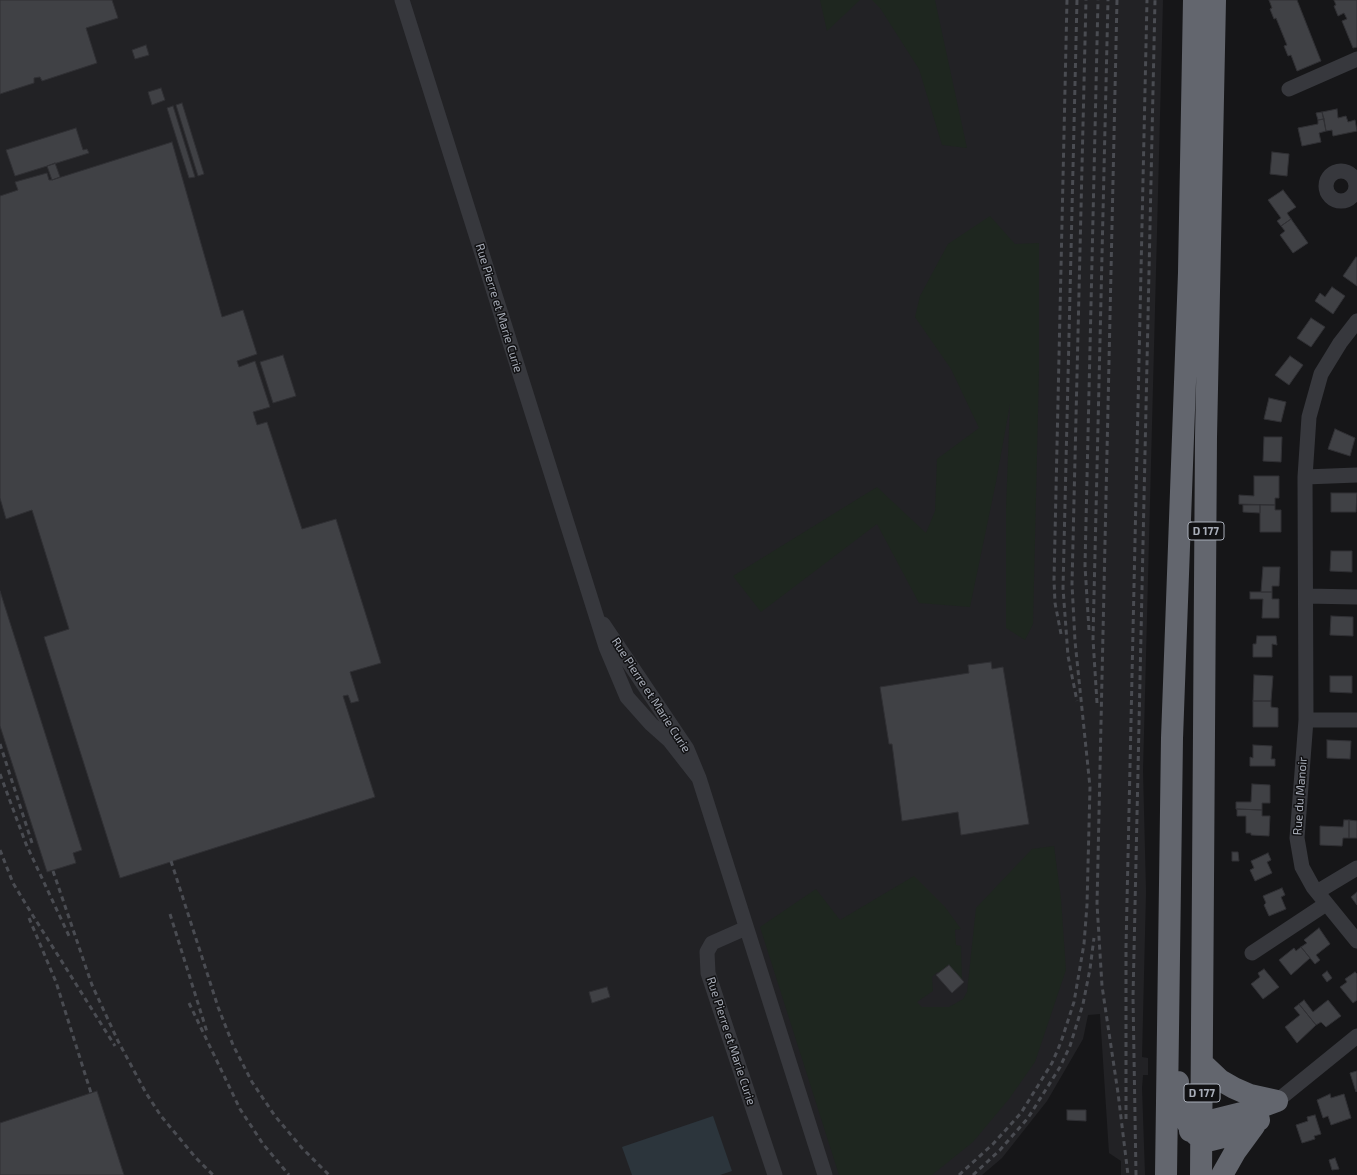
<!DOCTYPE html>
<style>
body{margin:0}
canvas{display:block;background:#161618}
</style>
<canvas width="1357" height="1175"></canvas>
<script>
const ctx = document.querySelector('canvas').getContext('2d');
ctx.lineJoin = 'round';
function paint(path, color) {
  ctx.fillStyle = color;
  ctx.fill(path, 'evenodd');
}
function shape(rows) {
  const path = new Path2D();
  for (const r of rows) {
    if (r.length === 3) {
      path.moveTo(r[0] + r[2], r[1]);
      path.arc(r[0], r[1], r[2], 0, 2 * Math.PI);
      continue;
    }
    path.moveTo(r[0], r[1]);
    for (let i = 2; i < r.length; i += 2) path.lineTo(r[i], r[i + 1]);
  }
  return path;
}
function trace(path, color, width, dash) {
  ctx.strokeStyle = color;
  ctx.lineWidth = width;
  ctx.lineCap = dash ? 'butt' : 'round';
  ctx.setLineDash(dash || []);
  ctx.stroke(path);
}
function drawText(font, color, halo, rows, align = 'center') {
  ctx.font = font + ' "Exo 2",sans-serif';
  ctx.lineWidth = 3;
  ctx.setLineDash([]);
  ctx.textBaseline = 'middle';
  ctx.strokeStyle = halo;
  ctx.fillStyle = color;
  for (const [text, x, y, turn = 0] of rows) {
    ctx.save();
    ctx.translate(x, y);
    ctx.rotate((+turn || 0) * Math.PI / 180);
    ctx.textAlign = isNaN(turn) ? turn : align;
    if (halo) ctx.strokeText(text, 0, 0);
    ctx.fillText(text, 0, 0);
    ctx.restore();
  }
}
const built = shape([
 [0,0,1163,0,1143,771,1146,892,1142,1057,1148,1058,1148,1075,1143,1075,1142,1088,1145,1175,1121,1175,1121,1161,1109,1153,1100,1014,1088,1015,1083,1039,1047,1101,1002,1158,982,1175,0,1175]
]);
const green = shape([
 [820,0,860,0,827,31],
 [872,0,935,0,967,148,942,145,919,69,880,8],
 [990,216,1015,244,1039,243,1039,371,1033,624,1025,640,1006,628,1006,508,1010,404,996,482,970,607,919,603,877,524,761,612,733,576,877,487,926,533,935,511,937,459,979,428,951,369,915,317,920,296,948,244],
 [1054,846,1061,899,1066,970,1035,1062,1009,1099,973,1142,932,1175,839,1175,760,927,816,889,840,920,914,876,945,907,961,929,955,930,956,945,961,946,962,980,948,965,939,973,937,972,932,977,933,991,917,1002,922,1007,949,1007,963,999,967,992,976,908,1032,849]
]);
const water = shape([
 [713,1116,732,1171,720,1175,632,1175,622,1147]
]);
const building = shape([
 [0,0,112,0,118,18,86,28,97,63,42,81,40,77,34,78,34,83,0,94,0,0],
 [1269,0,1297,0,1321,61,1297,71,1291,55,1288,56,1284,46,1287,45,1276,18,1274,19,1270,9,1272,8,1269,0],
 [1334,0,1357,0,1357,47,1353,48,1342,21,1347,19,1344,13,1338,16,1334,6,1336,5,1334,0],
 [146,45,149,55,135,59,132,50,146,45],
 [161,88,165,100,152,105,148,92,161,88],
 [182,103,204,174,198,176,176,105,182,103],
 [173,106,195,177,189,178,167,108,173,106],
 [1337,109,1338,118,1346,116,1348,122,1355,120,1357,131,1333,136,1332,130,1326,131,1322,112,1337,109],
 [1322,112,1324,119,1318,120,1316,113,1322,112],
 [1324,119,1326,131,1319,133,1321,142,1302,146,1298,128,1318,124,1318,120,1324,119],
 [76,128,83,150,87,149,89,153,15,176,6,150,76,128],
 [172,142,222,317,243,310,257,354,237,361,239,367,255,361,270,407,253,412,257,425,267,422,302,529,336,519,381,663,350,672,359,701,351,703,348,695,343,696,375,797,120,878,44,637,69,629,32,510,6,519,0,498,0,196,18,190,15,182,47,173,49,180,52,180,172,142],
 [1272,152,1289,154,1287,176,1270,174,1272,152],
 [55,163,60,177,52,180,47,166,55,163],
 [1283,190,1296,207,1287,213,1291,219,1281,226,1277,221,1281,218,1268,200,1283,190],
 [1291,219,1308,243,1293,253,1280,235,1285,231,1281,226,1291,219],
 [1356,257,1357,258,1357,286,1343,276,1356,257],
 [1332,287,1345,296,1333,314,1315,301,1320,293,1325,297,1332,287],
 [1311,318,1325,327,1311,347,1297,338,1311,318],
 [283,355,296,396,273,403,260,362,283,355],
 [1290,356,1303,365,1289,385,1275,375,1290,356],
 [1269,398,1286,402,1281,422,1264,419,1269,398],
 [1335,429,1355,438,1350,456,1328,449,1335,429],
 [1264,437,1282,437,1281,462,1263,461,1264,437],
 [1254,476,1279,476,1279,498,1275,498,1275,505,1239,504,1239,495,1254,496,1254,476],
 [1331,493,1357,493,1356,512,1331,512,1331,493],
 [1243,505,1260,505,1260,513,1243,512,1243,505],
 [1260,505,1275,505,1275,510,1281,510,1281,532,1260,532,1260,505],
 [1331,551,1352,551,1352,572,1330,571,1331,551],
 [1263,567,1280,567,1279,586,1272,586,1272,592,1261,592,1263,567],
 [0,591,82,850,73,853,76,863,47,872,0,726,0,591],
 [1250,592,1272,592,1272,599,1279,599,1279,618,1262,618,1263,599,1250,599,1250,592],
 [1331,616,1353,617,1353,636,1330,635,1331,616],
 [1257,636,1276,636,1277,645,1272,644,1272,657,1253,657,1253,644,1256,644,1257,636],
 [991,662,992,669,1003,667,1029,824,961,835,958,812,902,821,892,744,889,744,880,687,969,673,968,665,991,662],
 [1254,675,1273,676,1271,701,1253,701,1254,675],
 [1330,676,1352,676,1352,693,1330,692,1330,676],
 [1253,701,1271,701,1271,707,1278,708,1278,727,1253,727,1253,701],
 [1327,740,1351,741,1350,759,1327,758,1327,740],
 [1253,745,1272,746,1271,759,1275,759,1275,766,1250,766,1250,757,1253,758,1253,745],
 [1252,784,1270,785,1270,803,1262,803,1262,810,1236,809,1236,802,1251,802,1252,784],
 [1237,809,1262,810,1262,816,1270,816,1269,836,1251,835,1251,833,1246,833,1246,816,1237,816,1237,809],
 [1344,820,1349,820,1349,838,1343,838,1342,846,1320,845,1320,826,1343,827,1344,820],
 [1349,820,1357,821,1357,838,1349,838,1349,820],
 [1232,852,1238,852,1239,861,1232,861,1232,852],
 [1268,853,1271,860,1267,862,1272,873,1255,881,1250,870,1254,868,1251,861,1268,853],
 [1282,888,1285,895,1281,897,1286,909,1269,916,1264,905,1266,903,1263,896,1282,888],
 [1357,892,1357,905,1351,897,1357,892],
 [1319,928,1330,944,1316,955,1320,960,1315,964,1301,947,1307,943,1304,940,1319,928],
 [1301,947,1310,958,1291,975,1279,960,1294,948,1296,951,1301,947],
 [949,965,964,982,952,993,936,975,949,965],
 [1264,969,1279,987,1263,999,1251,984,1260,977,1258,973,1264,969],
 [1327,971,1332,978,1327,982,1322,975,1327,971],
 [1355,972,1357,974,1357,1000,1353,1003,1340,987,1347,982,1345,979,1355,972],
 [607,987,610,997,592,1003,589,992,607,987],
 [1304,1000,1313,1012,1328,1000,1341,1016,1326,1027,1321,1022,1316,1025,1299,1004,1304,1000],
 [1299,1004,1316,1025,1297,1043,1285,1027,1300,1015,1294,1008,1299,1004],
 [1357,1071,1357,1091,1356,1092,1350,1073,1357,1071],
 [97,1091,124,1175,0,1175,0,1123,97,1091],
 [1330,1094,1331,1098,1344,1094,1351,1118,1331,1125,1328,1116,1323,1118,1317,1100,1330,1094],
 [1067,1110,1086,1110,1086,1121,1067,1120,1067,1110],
 [1315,1115,1321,1134,1314,1136,1315,1139,1302,1143,1296,1125,1308,1121,1307,1117,1315,1115],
 [1335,1158,1339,1169,1332,1170,1329,1160,1335,1158]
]);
const minor = shape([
 [402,0,606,647,627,697,651,724,670,741,699,778],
 [1289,89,1357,59],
 [1341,186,15],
 [1357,321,1340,343,1321,374,1309,417,1305,477,1306,720,1297,838,1302,867,1313,887,1357,941],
 [1305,477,1357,475],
 [1306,596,1357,597],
 [603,624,687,749,699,778,825,1175],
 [1306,720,1357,720],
 [1317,892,1357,868],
 [746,928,712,943,707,952,708,973,775,1175],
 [1252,953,1326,904],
 [1277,1101,1357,1036]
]);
const highway = shape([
 [1202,1063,1220,1080,1234,1088,1250,1095,1277,1101],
 [1178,1082,1178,1098,1181,1110,1191,1130,1201,1139,1211,1140,1231,1135,1259,1120],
 [1190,1131,1202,1123,1250,1111,1277,1101],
 [1166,1175,1172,738,1189,273,1194,0],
 [1201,1175,1206,437,1215,0],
 [1222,1175,1235,1152,1254,1126]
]);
const rail = shape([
 [1077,0,1063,588,1068,656,1077,701],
 [1117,0,1097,904,1102,986,1118,1093,1128,1175],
 [1089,630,1085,566,1098,0],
 [1061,634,1055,603,1054,580,1067,0],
 [1097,703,1093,639,1108,0],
 [0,744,33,846],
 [0,774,26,844,70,938],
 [0,850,13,883,30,911,115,1046],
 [171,861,218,1007,233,1045,252,1082,275,1116,302,1148,329,1175],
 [53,871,92,985,118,1041,146,1093,161,1116,196,1158,213,1175],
 [170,914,207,1032],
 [29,918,56,982,91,1093],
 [189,1003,240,1109,263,1144,289,1175],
 [1126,1119,1126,947,1147,0],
 [959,1175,993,1144,1021,1113,1052,1063,1061,1042,1074,1002,1084,944,1087,905,1090,787,1075,641,1072,584,1086,0],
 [973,1175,1000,1150,1028,1118,1060,1067,1070,1046,1083,1004,1090,969,1094,938],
 [1136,1175,1133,997,1155,0]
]);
const shields = [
 [1206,531,36],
 [1202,1093,36]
];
const shieldNames = [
 ["D 177",1206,531],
 ["D 177",1202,1093]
];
const streetNames = [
 ["Rue Pierre et Marie Curie",499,308,73],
 ["Rue Pierre et Marie Curie",651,695,57],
 ["Rue du Manoir",1300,796,-86],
 ["Rue Pierre et Marie Curie",731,1041,72]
];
paint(built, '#222225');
paint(green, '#1e261f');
paint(water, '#2c353c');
paint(building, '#404145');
trace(building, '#303034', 1);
trace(minor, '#37383d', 15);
trace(highway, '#63666e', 22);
trace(rail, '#4a4c52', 3, [5, 4]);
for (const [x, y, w] of shields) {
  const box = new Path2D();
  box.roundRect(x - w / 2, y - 9, w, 18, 3);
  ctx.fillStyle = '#111113';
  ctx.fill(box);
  trace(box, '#a8adb8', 1);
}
drawText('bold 11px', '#a8adb8', null, shieldNames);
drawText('12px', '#a8adb8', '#111113', streetNames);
</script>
